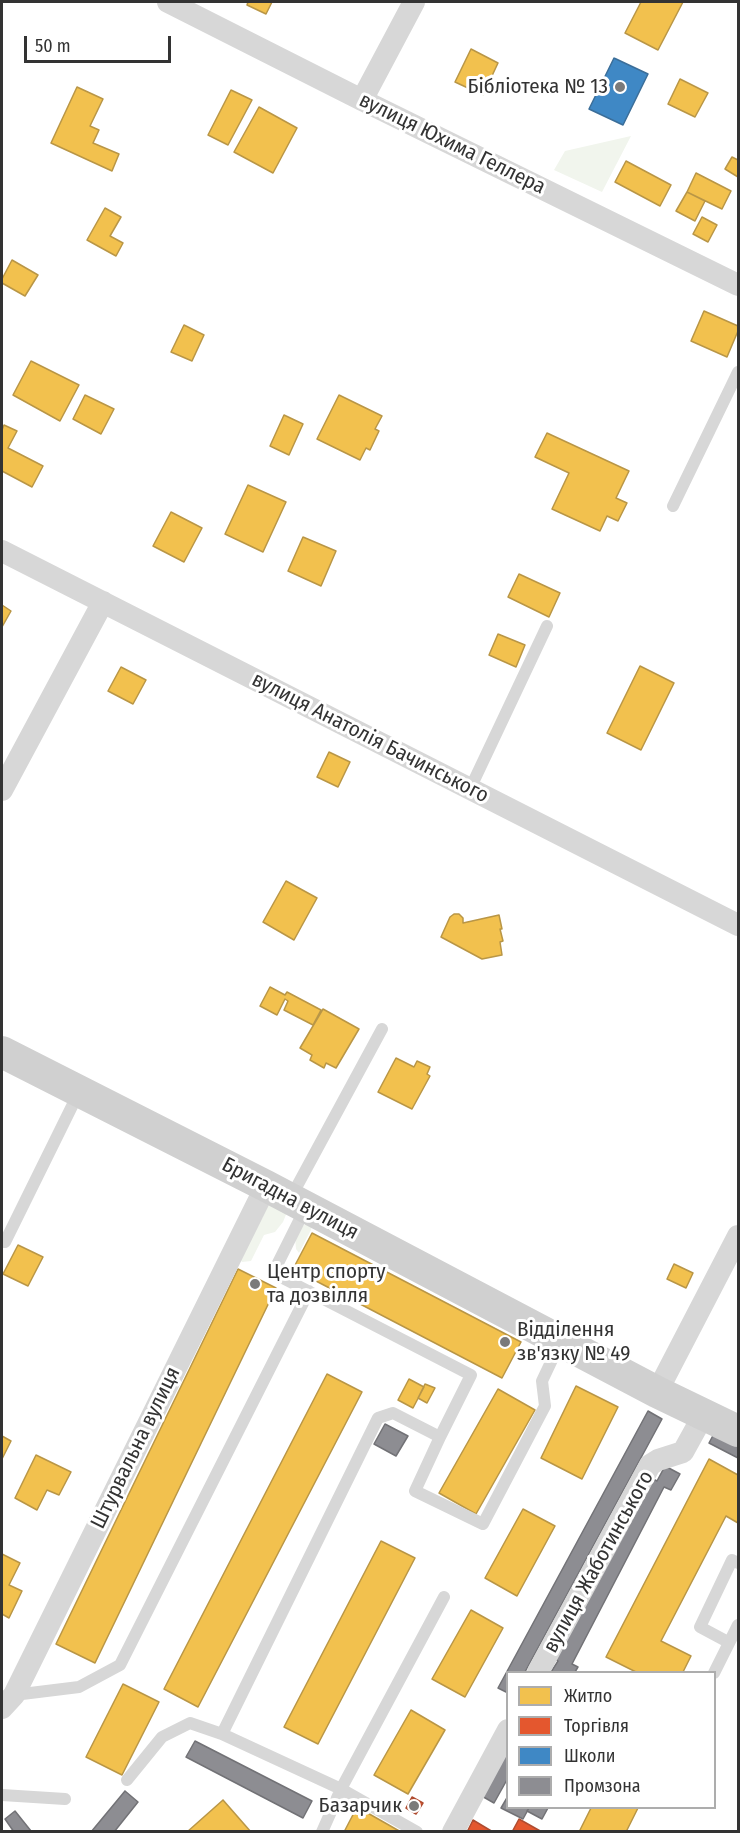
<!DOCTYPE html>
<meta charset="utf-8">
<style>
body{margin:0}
#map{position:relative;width:740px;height:1833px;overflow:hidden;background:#fff;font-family:"Fira Sans Condensed",sans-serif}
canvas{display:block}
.frame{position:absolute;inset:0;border:3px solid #333;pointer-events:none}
.legend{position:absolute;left:506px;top:1671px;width:210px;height:138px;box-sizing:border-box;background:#fff;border:2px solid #adadad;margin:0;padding:8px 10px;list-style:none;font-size:18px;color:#333}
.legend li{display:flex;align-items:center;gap:12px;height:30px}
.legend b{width:30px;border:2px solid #adadad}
.scale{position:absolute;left:24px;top:36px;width:147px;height:27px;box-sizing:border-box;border:3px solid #333;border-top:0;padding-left:8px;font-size:18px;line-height:21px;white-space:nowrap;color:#333;-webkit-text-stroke:4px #fff;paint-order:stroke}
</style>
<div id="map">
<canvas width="740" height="1833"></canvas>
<div class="frame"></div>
<ul class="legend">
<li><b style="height:16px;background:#f2c14e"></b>Житло</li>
<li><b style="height:16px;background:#e4572e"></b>Торгівля</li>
<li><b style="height:16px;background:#3f88c5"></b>Школи</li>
<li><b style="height:16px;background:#8d8d92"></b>Промзона</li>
</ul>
<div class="scale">50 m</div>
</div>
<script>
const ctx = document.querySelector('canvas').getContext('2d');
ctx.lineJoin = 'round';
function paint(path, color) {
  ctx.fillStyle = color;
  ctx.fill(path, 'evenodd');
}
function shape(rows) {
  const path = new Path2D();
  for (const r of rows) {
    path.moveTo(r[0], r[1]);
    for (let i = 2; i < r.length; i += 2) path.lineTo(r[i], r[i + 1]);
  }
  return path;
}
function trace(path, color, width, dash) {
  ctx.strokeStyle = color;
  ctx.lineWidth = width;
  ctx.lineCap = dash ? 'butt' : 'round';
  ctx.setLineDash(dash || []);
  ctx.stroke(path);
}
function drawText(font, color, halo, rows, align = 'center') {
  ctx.font = font + ' "Fira Sans Condensed",sans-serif';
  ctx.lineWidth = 6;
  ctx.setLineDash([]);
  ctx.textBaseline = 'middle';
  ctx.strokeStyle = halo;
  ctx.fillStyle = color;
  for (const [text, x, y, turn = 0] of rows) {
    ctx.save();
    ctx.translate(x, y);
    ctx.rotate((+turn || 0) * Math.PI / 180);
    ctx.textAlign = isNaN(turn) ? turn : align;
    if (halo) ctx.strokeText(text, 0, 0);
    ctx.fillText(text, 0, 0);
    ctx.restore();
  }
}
const green = shape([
 [631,136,602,192,554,170,565,151],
 [270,1203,287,1212,283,1222,275,1232,264,1235,251,1261,242,1262,236,1254,263,1217,262,1210],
 [309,1223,312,1225,311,1230,299,1253,296,1249,295,1237,302,1226]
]);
const homes = shape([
 [248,2,272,2,266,14,247,5,248,2],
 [641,2,683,2,658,50,625,33,641,2],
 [471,49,498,63,483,95,455,82,471,49],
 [680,79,708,93,695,117,668,104,680,79],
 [77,87,103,99,90,126,99,130,93,143,119,154,112,171,51,143,77,87],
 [231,90,252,100,228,145,208,135,231,90],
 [259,107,297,128,273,173,234,152,259,107],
 [732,157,738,160,738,177,725,169,732,157],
 [626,161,671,185,660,206,615,182,626,161],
 [696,173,731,191,722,209,687,192,696,173],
 [687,192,705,201,695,221,676,211,687,192],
 [105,208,121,217,110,236,123,243,116,256,87,240,105,208],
 [702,217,717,225,708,242,693,234,702,217],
 [12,260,38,275,25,296,2,283,2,279,12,260],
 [704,311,738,326,738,331,727,357,691,341,704,311],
 [184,325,204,335,192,361,171,352,184,325],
 [31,361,79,385,60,421,13,395,31,361],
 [85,395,114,409,101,434,73,419,85,395],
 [339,395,382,416,375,429,379,431,370,450,366,448,360,460,317,439,339,395],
 [284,415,303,424,289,455,270,446,284,415],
 [4,425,17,431,8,448,43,466,32,487,2,471,2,430,4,425],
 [547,433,629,471,616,498,627,503,618,521,607,516,600,531,552,509,569,473,535,457,547,433],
 [248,485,286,502,263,552,225,534,248,485],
 [171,512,202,528,184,562,153,546,171,512],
 [303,537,336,551,321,586,288,571,303,537],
 [519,574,560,593,549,617,508,597,519,574],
 [2,605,11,611,2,627,2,605],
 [498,634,525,645,516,667,489,655,498,634],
 [640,666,674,683,641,750,607,733,640,666],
 [121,667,146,680,133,704,108,691,121,667],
 [329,752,350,762,338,787,317,777,329,752],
 [286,881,317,898,294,940,263,922,286,881],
 [454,914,459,914,463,918,463,923,499,915,502,929,500,929,503,941,500,942,502,955,482,959,441,937,450,917,454,914],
 [270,987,285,995,287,992,321,1010,313,1025,284,1010,288,1001,285,999,277,1015,260,1006,270,987],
 [323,1009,359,1029,336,1068,326,1063,324,1068,310,1060,312,1055,300,1048,323,1009],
 [396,1058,414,1067,417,1061,430,1067,427,1074,430,1076,412,1109,378,1092,396,1058],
 [312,1233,521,1342,502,1378,293,1269,312,1233],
 [18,1245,43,1257,28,1286,3,1274,18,1245],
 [674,1264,693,1273,686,1288,667,1279,674,1264],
 [238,1269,276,1288,95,1663,56,1644,238,1269],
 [327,1374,362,1392,198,1707,164,1689,327,1374],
 [409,1379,424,1387,413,1408,398,1400,409,1379],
 [425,1384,435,1388,427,1403,418,1398,425,1384],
 [576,1386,618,1407,582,1479,541,1458,576,1386],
 [498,1389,535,1410,476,1514,439,1493,498,1389],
 [2,1436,11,1441,2,1459,2,1436],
 [36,1455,71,1472,59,1495,47,1490,37,1510,15,1498,36,1455],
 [709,1459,738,1475,738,1523,726,1516,661,1641,691,1656,683,1672,636,1672,606,1657,709,1459],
 [523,1509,555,1526,517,1596,485,1578,523,1509],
 [381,1541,415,1558,318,1744,284,1727,381,1541],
 [2,1554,20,1563,9,1585,22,1591,9,1618,2,1614,2,1554],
 [471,1610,503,1628,465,1697,432,1679,471,1610],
 [123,1684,159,1702,122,1775,86,1757,123,1684],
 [411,1710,445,1730,408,1794,374,1775,411,1710],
 [223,1800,251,1832,187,1832,223,1800],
 [357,1807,387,1824,401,1832,344,1832,357,1807],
 [591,1808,638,1808,626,1832,579,1832,591,1808]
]);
const shops = shape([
 [412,1797,423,1803,416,1814,406,1808,412,1797],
 [519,1819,542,1832,512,1832,519,1819],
 [473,1820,493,1832,467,1832,473,1820]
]);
const schools = shape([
 [614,58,648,74,623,125,589,109,614,58]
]);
const industry = shape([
 [648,1411,662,1419,525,1672,508,1672,508,1693,498,1688,648,1411],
 [385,1424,408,1436,396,1456,374,1444,385,1424],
 [717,1428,738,1440,738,1458,709,1443,717,1428],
 [665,1466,680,1474,671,1490,664,1487,572,1664,578,1667,575,1672,551,1672,558,1661,555,1659,649,1477,657,1481,665,1466],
 [195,1741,312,1801,303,1818,186,1757,195,1741],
 [508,1747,508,1778,494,1803,480,1795,508,1747],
 [125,1791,138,1802,114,1832,91,1832,125,1791],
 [508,1796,508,1808,529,1808,523,1819,501,1808,508,1796],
 [529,1808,548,1808,542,1819,527,1811,529,1808],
 [15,1811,31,1831,30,1832,14,1832,5,1819,15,1811]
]);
const lane = shape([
 [673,506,738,372],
 [470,789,547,626],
 [290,1199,382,1029],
 [5,1242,79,1092],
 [440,1437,415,1491,483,1524,545,1406,542,1381,560,1343],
 [728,1642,700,1627,732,1560,738,1563],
 [714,1673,738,1625],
 [14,1695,79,1687,120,1665,309,1291],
 [222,1734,378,1418,393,1413,440,1437,471,1375,273,1273,306,1207],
 [127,1780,162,1737,190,1723,222,1734,341,1789,417,1832],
 [2,1795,65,1799],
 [322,1832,341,1789,444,1597]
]);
const street = shape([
 [168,2,362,100,738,285],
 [362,100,414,2],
 [2,551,738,925],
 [2,790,103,602],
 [657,1392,738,1236],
 [538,1672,650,1465,658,1460,683,1452,704,1414],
 [2,1708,14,1695,266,1186],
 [453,1832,508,1730]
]);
const secondary = shape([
 [2,1052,266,1186,657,1392,738,1431]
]);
const markers = [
 [620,87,6,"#7a7a7a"],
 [255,1284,6,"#7a7a7a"],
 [505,1342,6,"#7a7a7a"],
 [414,1806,6,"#7a7a7a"]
];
const poiNames = [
 ["Бібліотека № 13",608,87],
 ["Центр спорту",267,1272,"left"],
 ["та дозвілля",267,1296,"left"],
 ["Відділення",517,1330,"left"],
 ["зв'язку № 49",517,1354,"left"],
 ["Базарчик",402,1806]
];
const streetNames = [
 ["вулиця Юхима Геллера",452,144,26],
 ["вулиця Анатолія Бачинського",370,738,27],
 ["Бригадна вулиця",290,1199,28],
 ["Штурвальна вулиця",136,1448,-64],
 ["вулиця Жаботинського",599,1562,-61]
];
paint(green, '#f1f5ed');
paint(homes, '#f2c14e');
trace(homes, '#b99646', 1.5);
paint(shops, '#e4572e');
trace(shops, '#af4c30', 1.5);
paint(schools, '#3f88c5');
trace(schools, '#3b6e99', 1.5);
paint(industry, '#8d8d92');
trace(industry, '#727276', 1.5);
trace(lane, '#d7d7d7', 12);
trace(street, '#d7d7d7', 22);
trace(secondary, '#d0d0d0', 32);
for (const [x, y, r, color] of markers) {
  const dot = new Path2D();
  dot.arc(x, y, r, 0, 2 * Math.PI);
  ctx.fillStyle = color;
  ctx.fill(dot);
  trace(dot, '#fff', 2);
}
drawText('21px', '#333', '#fff', poiNames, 'right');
drawText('21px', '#333', '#fff', streetNames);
</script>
